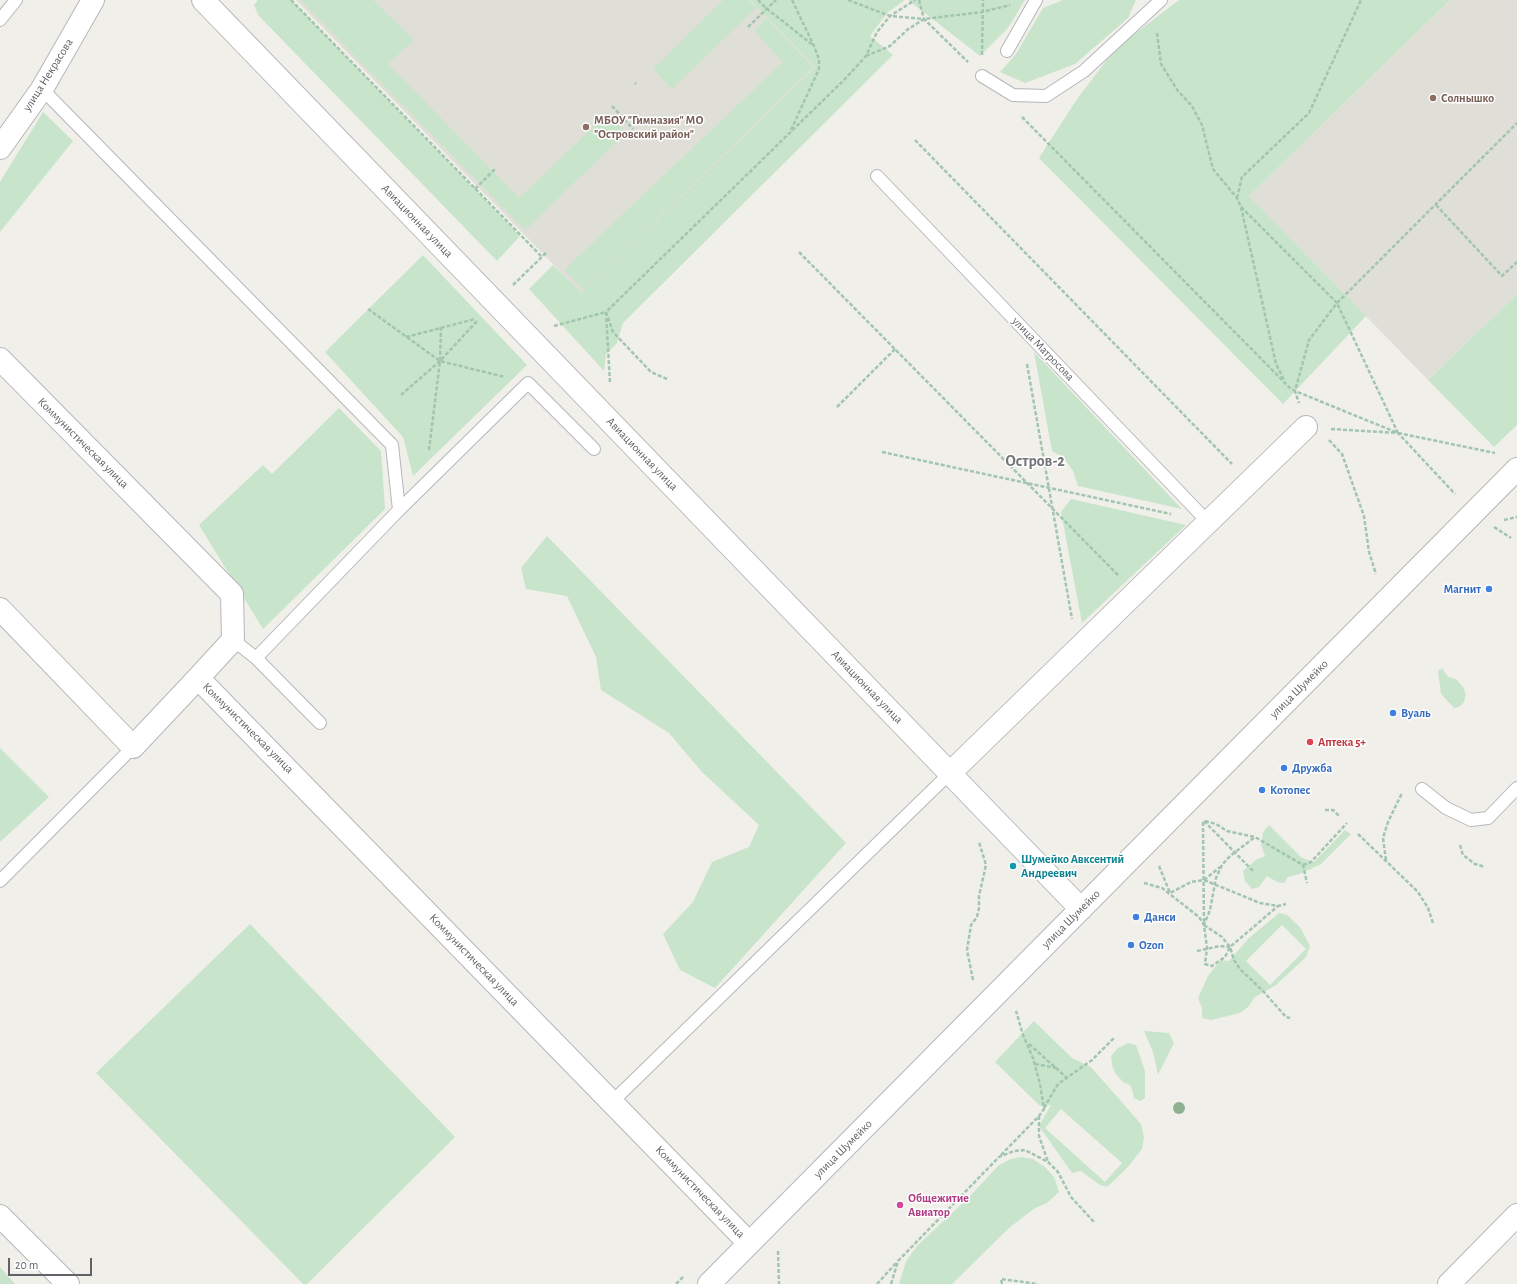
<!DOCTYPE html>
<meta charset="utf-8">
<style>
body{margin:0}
#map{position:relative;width:1517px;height:1284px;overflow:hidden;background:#f0efe9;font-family:"Alegreya Sans",sans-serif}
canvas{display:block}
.scale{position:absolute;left:8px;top:1258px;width:84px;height:18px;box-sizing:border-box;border:2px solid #606267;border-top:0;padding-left:5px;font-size:12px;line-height:14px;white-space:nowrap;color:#606267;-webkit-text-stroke:3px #fff;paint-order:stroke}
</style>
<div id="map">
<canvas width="1517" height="1284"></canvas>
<div class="scale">20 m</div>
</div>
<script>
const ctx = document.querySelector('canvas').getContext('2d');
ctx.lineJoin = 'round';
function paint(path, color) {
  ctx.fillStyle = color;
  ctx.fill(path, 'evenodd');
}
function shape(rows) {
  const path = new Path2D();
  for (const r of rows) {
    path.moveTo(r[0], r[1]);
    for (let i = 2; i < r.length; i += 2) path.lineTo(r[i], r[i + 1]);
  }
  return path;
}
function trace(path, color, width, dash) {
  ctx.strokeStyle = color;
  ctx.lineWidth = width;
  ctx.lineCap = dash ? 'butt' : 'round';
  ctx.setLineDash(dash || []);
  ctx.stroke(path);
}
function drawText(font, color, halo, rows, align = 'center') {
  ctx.font = font + ' "Alegreya Sans",sans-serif';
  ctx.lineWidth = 3;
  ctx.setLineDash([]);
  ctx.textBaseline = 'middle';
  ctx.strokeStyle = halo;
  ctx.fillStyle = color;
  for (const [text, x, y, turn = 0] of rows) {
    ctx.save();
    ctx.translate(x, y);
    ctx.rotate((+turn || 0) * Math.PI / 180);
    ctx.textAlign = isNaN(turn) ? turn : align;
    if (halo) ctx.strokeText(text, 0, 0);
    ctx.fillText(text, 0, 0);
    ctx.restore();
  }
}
const education = shape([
 [296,0,750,0,815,67,582,294],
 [1450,0,1517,0,1517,294,1428,380,1249,196]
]);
const green = shape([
 [258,0,291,0,520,236,497,261,258,15,254,5],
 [300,0,373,0,414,40,388,64,519,198,608,113,626,133,525,230],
 [723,0,748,0,756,8,672,89,653,69],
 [750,0,905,0,887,13,870,36,893,55,623,323,617,343,606,354,604,371,529,289,553,265,582,293,815,67],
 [908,0,1025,0,1008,28,980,56],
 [1063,0,1136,0,1128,18,1075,64,1025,83,1000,72,1016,54,1043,8],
 [1179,0,1450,0,1249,196,1366,316,1283,404,1039,158,1077,99,1115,49],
 [766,18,813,67,584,290,564,270,783,62,754,31],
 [43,112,73,141,0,232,0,182],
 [423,255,527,365,413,476,403,437,325,352],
 [1517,294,1517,425,1494,447,1428,380],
 [1034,352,1182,509,1078,486,1073,471,1064,458,1052,451],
 [339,408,381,451,385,509,263,629,199,525,263,465,272,474],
 [1071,499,1186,525,1082,623,1061,512],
 [547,536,846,843,715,988,680,970,663,934,693,902,712,862,749,847,759,825,702,772,669,733,601,690,596,657,567,596,526,589,521,568],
 [1442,668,1448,677,1456,679,1463,687,1466,694,1464,702,1459,707,1454,708,1441,694,1438,671],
 [0,748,49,797,0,842],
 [1269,825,1302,858,1314,862,1345,830,1351,834,1321,864,1302,873,1288,877,1284,883,1277,882,1267,876,1259,887,1252,889,1245,881,1243,871,1256,860,1265,856,1261,845,1263,832],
 [1279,913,1287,915,1300,927,1310,946,1306,957,1276,985,1255,997,1248,1007,1240,1013,1211,1020,1202,1018,1202,1008,1198,998,1208,976,1221,960,1229,961,1249,938],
 [1282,925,1306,949,1270,985,1246,961],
 [250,924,455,1137,307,1284,303,1284,96,1073],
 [1034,1021,1072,1058,1091,1067,1141,1124,1144,1137,1142,1149,1127,1168,1107,1187,1100,1185,1081,1171,1072,1173,1039,1126,1051,1105,1040,1106,995,1062],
 [1061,1109,1122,1163,1105,1182,1045,1128],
 [1144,1031,1169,1033,1174,1043,1158,1075,1153,1052],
 [1128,1043,1136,1045,1145,1071,1145,1098,1140,1101,1134,1098,1131,1086,1123,1082,1115,1073,1112,1065,1111,1056,1118,1048],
 [1021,1157,1033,1159,1045,1167,1054,1177,1059,1192,1047,1203,1035,1208,1009,1228,952,1284,899,1284,906,1261,918,1245,969,1197,999,1165,1011,1159],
 [0,1267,15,1284,0,1284]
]);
const path = shape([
 [291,0,542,257],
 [758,0,766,8,814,46],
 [848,0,890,16,924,19,968,62],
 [919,0,924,19],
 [748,27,776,0],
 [1157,33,1161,64,1178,91,1192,106,1202,125,1213,169,1237,198,1241,207,1276,364,1284,380],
 [982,55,983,0],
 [866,56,890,46,907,30,924,19,982,12,1010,5],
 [635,83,636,84],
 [612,106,633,129],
 [1022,117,1289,387,1295,391,1398,433,1337,303,1517,123],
 [672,122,674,124],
 [791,130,819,69,819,59,814,46,792,0],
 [915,140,1232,464],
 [475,189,495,169],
 [1237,198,1242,177,1309,113,1361,0],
 [1436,205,1502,276,1517,262],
 [1241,207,1337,303,1309,340,1295,391,1299,403],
 [799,252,1118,575],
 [513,285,547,252],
 [368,309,440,361,505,377],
 [554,326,606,312,610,383],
 [406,337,475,319],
 [1027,364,1072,619],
 [667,379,651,372,613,332,606,312,844,80,866,56,877,32,890,16,915,0],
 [401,395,440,361,478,320],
 [837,407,895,349],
 [1331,429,1398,433,1455,494],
 [1398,433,1495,453],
 [1329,440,1342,454,1364,516,1369,552,1376,574],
 [429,450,440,361,441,327],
 [882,452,1171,514],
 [1504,520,1517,517],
 [1494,527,1511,538],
 [1325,810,1333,810,1339,816],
 [1204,821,1253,871],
 [1205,821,1216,824,1227,831,1255,837,1303,865,1307,883],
 [1203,822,1204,925,1210,910,1216,878,1222,865,1230,856,1255,837],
 [1358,834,1418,892,1428,908,1433,923],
 [1460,845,1463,855,1475,864,1485,867],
 [1386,860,1383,838,1388,822,1402,793],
 [1303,865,1311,862,1347,823],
 [1159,866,1170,893,1191,882,1204,880,1220,867],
 [1204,880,1260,903,1278,906,1286,904],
 [1144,883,1162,888,1199,917,1204,925,1207,948,1205,964,1212,966,1225,957,1230,947,1278,906],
 [1204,925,1222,937,1230,947,1234,960,1240,969,1263,991,1286,1017,1290,1018],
 [1197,951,1220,946,1230,947],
 [973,980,967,950,971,925,977,917,979,908,979,896,986,865,979,842],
 [1029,1044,1066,1077],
 [1035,1064,1057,1068],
 [1044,1108,1058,1084,1092,1060,1115,1037],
 [1039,1116,1039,1136,1048,1162],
 [1001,1155,1039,1116,1044,1109,1040,1084,1033,1058,1023,1035,1016,1011],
 [778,1251,779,1284],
 [676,1284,684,1276],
 [877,1284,897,1262],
 [891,1284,898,1261,999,1157,1014,1151,1025,1150,1048,1162,1058,1172,1071,1197,1094,1222],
 [1002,1284,1001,1279,1038,1284]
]);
const lane = shape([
 [0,20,16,0],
 [1007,51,1036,0],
 [982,76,1013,95,1046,96,1084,71,1161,0],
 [42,89,392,445,399,510],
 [877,176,1208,522],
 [233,640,256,658,320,723],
 [256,658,399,510,528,383,594,449],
 [1422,789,1446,808,1471,820,1488,818,1517,788],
 [0,881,133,747],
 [612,1102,950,773]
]);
const street = shape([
 [203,0,1081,909],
 [0,148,42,89,93,0],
 [0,359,232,594,233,640,198,678],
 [0,609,133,747,198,678,749,1243],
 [950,773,1306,427],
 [0,1216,68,1284],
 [709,1284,1517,469]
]);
const secondary = shape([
 [1449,1284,1517,1215]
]);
const trees = [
 [1179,1108]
];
const markers = [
 [1433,98,4,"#8d6e63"],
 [586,127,4,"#8d6e63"],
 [1489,589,4,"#3f7fe0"],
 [1393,713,4,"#3f7fe0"],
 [1310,742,4,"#e0444e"],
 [1284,768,4,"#3f7fe0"],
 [1262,790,4,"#3f7fe0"],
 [1013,866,4,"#0f9aa8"],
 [1136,917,4,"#3f7fe0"],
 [1131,945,4,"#3f7fe0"],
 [900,1205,4,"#d1479c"]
];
const streetNames = [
 ["улица Некрасова",48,75,-58],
 ["Авиационная улица",417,221,46],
 ["улица Матросова",1043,349,46],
 ["Коммунистическая улица",83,443,45],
 ["Авиационная улица",642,454,46],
 ["Авиационная улица",867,687,46],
 ["улица Шумейко",1299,689,-45],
 ["Коммунистическая улица",248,728,45],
 ["улица Шумейко",1071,919,-45],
 ["Коммунистическая улица",474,960,46],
 ["улица Шумейко",843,1149,-45],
 ["Коммунистическая улица",700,1192,46]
];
const educationNames = [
 ["Солнышко",1441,98],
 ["МБОУ \"Гимназия\" МО",594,120],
 ["\"Островский район\"",594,134]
];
const shopNames = [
 ["Магнит",1481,589,"right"],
 ["Вуаль",1401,713],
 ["Дружба",1292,768],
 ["Котопес",1270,790],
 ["Данси",1144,917],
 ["Ozon",1139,945]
];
const healthNames = [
 ["Аптека 5+",1318,742]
];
const cultureNames = [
 ["Шумейко Авксентий",1021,859],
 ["Андреевич",1021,873]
];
const hotelNames = [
 ["Общежитие",908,1198],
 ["Авиатор",908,1212]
];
const districtNames = [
 ["Остров-2",1035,461]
];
paint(education, '#e0dfd7');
paint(green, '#c8e5cc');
trace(lane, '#b6b7bb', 14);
trace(street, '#b6b7bb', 24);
trace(secondary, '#b7b9be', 24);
trace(path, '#a2c5b0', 2.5, [4, 2]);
trace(lane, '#fff', 12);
trace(street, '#fff', 22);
trace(secondary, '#fff', 22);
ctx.fillStyle = '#8eb291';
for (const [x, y] of trees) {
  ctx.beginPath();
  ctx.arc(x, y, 6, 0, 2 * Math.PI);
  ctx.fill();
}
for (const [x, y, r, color] of markers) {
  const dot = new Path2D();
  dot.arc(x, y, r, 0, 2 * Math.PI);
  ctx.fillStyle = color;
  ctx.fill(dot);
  trace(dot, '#fff', 1.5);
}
drawText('12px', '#606267', '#fff', streetNames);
drawText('bold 12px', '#785e54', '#fff', educationNames, 'left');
drawText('bold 12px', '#366cbe', '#fff', shopNames, 'left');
drawText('bold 12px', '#be3a42', '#fff', healthNames, 'left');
drawText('bold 12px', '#0d838f', '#fff', cultureNames, 'left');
drawText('bold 12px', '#b23c85', '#fff', hotelNames, 'left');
drawText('bold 16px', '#717479', '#fff', districtNames);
</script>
